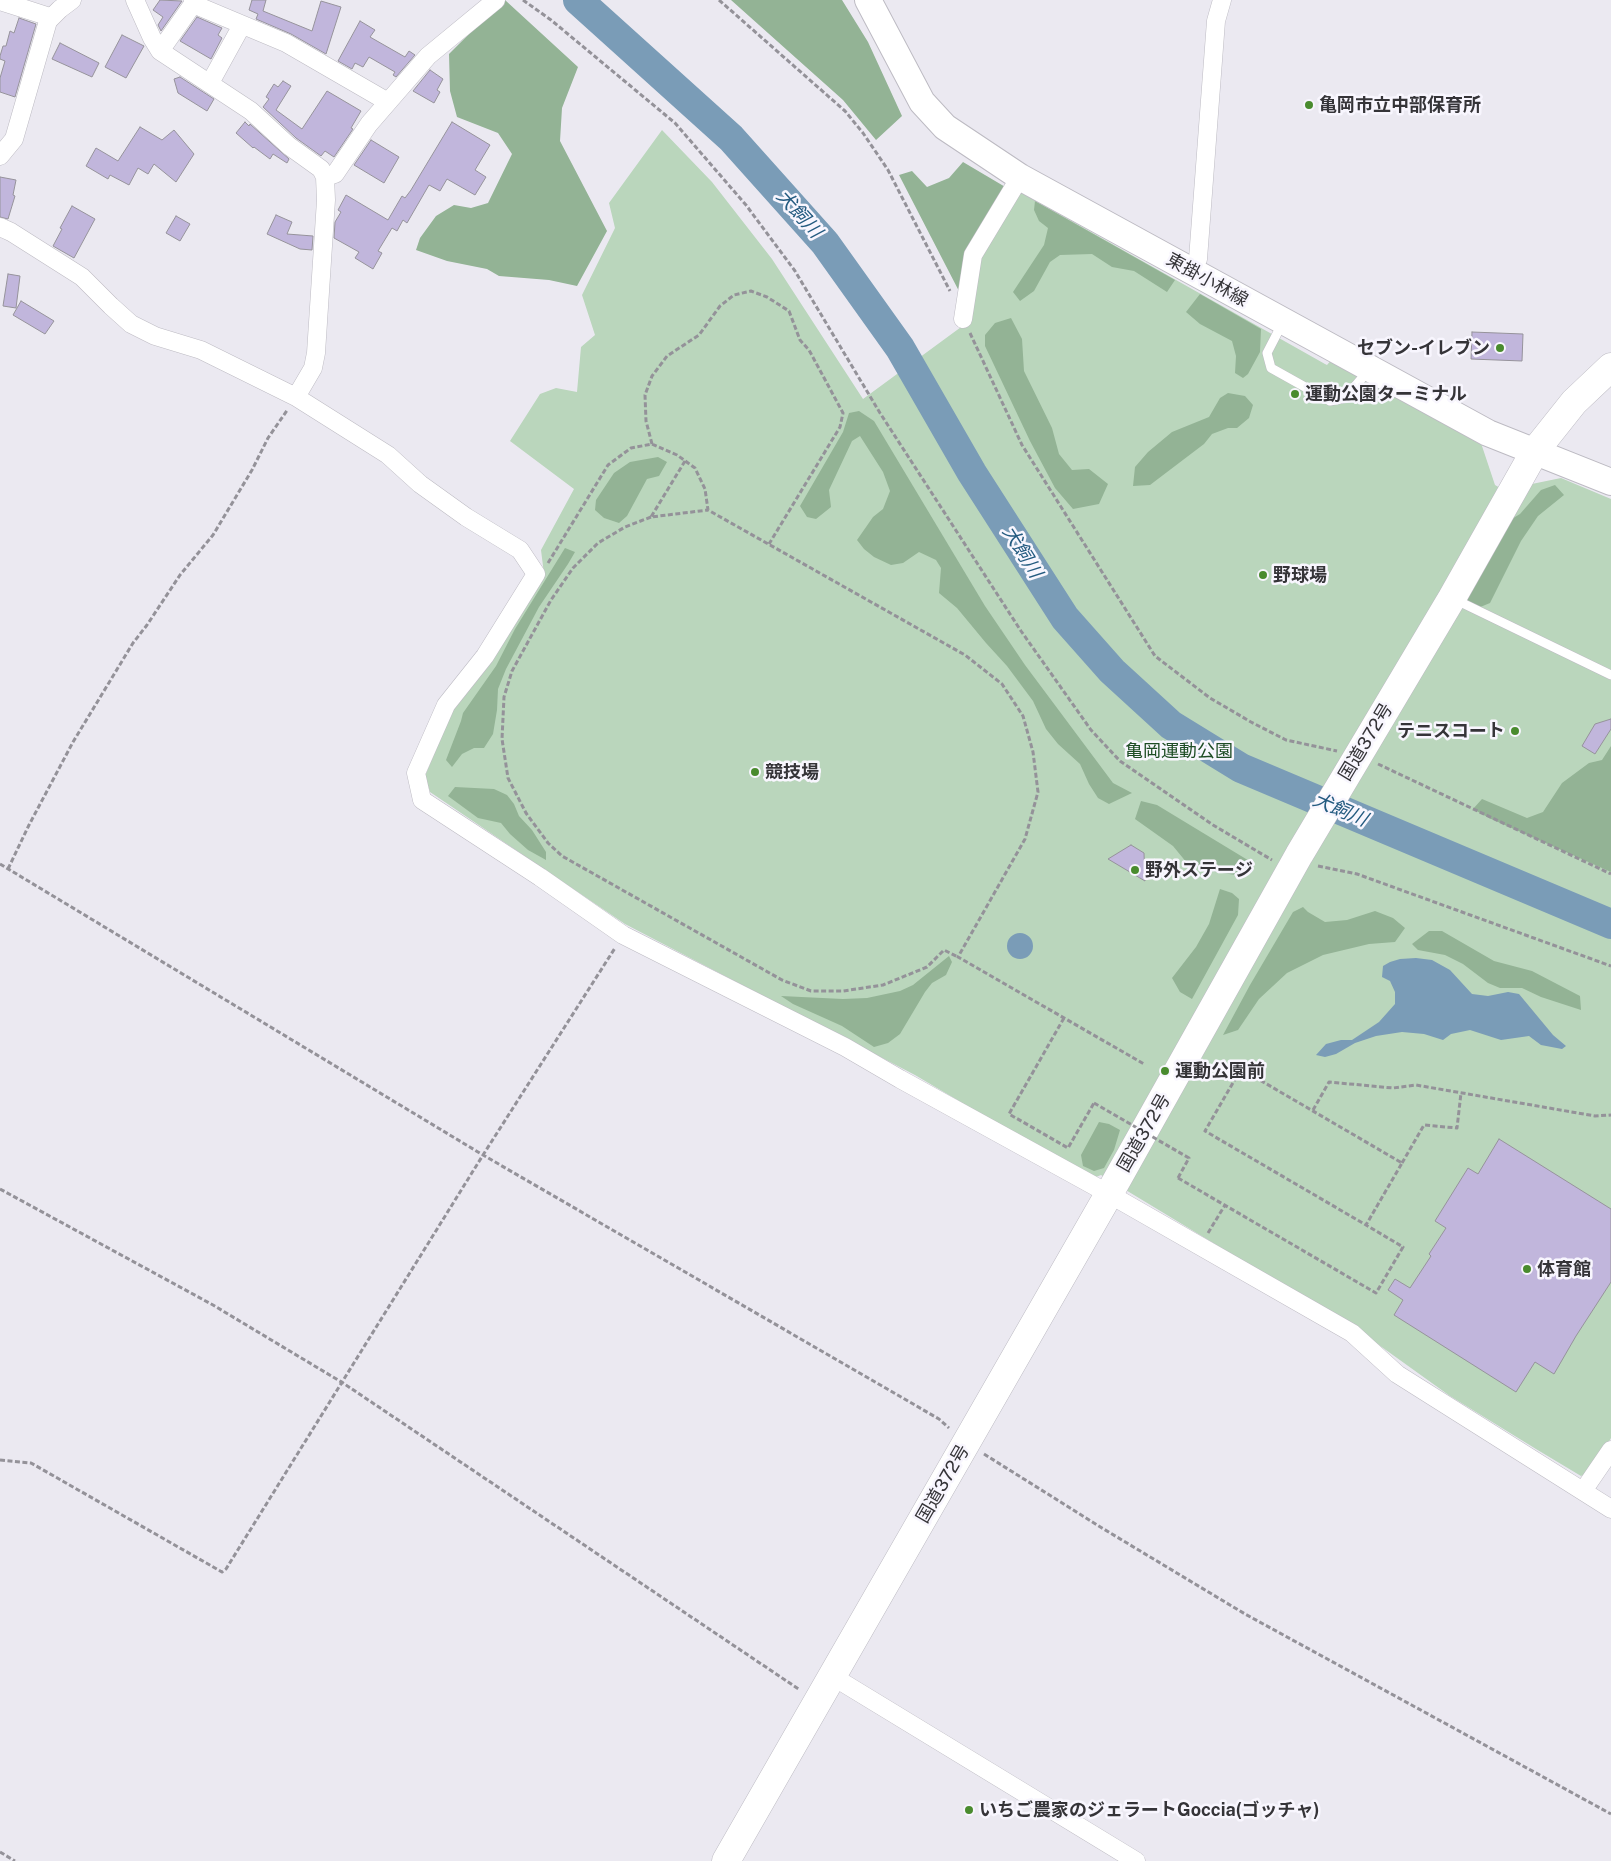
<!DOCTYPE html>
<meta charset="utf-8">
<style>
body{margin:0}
canvas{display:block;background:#ebe9f1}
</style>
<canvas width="1611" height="1861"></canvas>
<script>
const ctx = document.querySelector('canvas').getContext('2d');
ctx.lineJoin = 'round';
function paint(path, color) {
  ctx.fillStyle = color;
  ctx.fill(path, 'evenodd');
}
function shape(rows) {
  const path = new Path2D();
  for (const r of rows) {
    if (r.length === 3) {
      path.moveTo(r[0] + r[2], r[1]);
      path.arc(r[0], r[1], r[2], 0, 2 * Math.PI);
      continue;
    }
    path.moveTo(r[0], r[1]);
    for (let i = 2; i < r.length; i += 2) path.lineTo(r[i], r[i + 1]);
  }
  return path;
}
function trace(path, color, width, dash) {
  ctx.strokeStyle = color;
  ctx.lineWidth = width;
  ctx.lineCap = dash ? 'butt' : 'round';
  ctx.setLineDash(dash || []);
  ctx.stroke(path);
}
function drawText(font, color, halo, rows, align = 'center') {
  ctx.font = font + ' "Public Sans","Noto Sans JP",sans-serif';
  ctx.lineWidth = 5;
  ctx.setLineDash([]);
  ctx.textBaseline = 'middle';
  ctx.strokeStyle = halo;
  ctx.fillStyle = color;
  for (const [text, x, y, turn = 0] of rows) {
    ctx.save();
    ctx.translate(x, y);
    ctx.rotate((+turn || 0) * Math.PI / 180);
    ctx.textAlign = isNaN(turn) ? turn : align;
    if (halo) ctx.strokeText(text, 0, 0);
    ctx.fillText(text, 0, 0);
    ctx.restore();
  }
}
const green = shape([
 [662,130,712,182,772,259,863,399,972,319,980,256,1020,192,1325,364,1327,365,1333,358,1480,440,1495,485,1519,499,1527,485,1561,478,1611,499,1611,1438,1593,1470,1581,1476,1536,1449,1450,1396,1365,1335,1101,1175,1091,1179,915,1075,625,924,430,792,425,776,451,713,491,663,544,574,541,550,574,489,510,441,540,394,556,388,577,392,581,347,595,335,582,295,615,228,609,203]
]);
const forest = shape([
 [503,0,505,0,578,67,562,108,560,141,607,231,577,286,549,280,499,276,487,269,447,261,416,250,420,238,436,216,454,205,471,208,488,203,512,154,498,133,457,117,450,91,449,54],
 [731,0,842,0,868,42,902,116,876,140,843,100],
 [963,162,1007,188,962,297,899,175,912,171,927,187,949,178],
 [1035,201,1175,280,1167,292,1134,271,1112,267,1092,254,1060,255,1050,262,1034,291,1020,301,1013,292,1044,245,1048,228,1039,221,1034,210],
 [1200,294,1261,329,1260,352,1248,374,1243,378,1235,373,1236,356,1232,341,1200,324,1186,312],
 [1011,318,1022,339,1024,371,1052,428,1059,454,1072,470,1089,469,1108,484,1099,504,1073,509,1055,488,1030,441,985,346,985,335,995,323],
 [1228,393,1245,396,1253,405,1249,418,1237,428,1228,428,1212,434,1204,444,1150,485,1133,486,1135,467,1148,452,1172,432,1209,417,1220,398],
 [859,411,874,421,985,606,1025,665,1113,783,1132,793,1109,804,1098,798,1089,784,1080,764,1058,744,1046,729,1033,701,1007,666,986,643,957,608,939,593,941,568,936,560,919,552,903,563,891,565,874,557,864,549,857,540,873,517,883,509,890,491,883,472,860,436,852,441,829,490,831,507,816,519,807,517,800,506,843,432,849,413],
 [658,457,667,462,659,476,647,479,627,516,619,523,604,518,595,510,596,500,614,473,630,462],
 [1555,485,1564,495,1538,516,1521,541,1490,603,1473,610,1465,599,1510,520,1520,514,1541,490],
 [565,548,575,552,568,564,539,607,506,669,498,689,497,710,493,734,484,748,474,748,462,754,452,767,446,760,461,721,463,713,496,666,515,629],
 [1611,746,1611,872,1489,818,1473,809,1482,799,1527,818,1543,812,1562,783,1589,763,1602,760],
 [455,787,494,789,507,795,514,804,519,816,532,830,546,852,546,860,528,850,510,834,501,823,478,818,448,796],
 [1141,801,1157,805,1251,862,1236,875,1215,872,1187,863,1173,846,1135,819],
 [1220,889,1232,893,1239,899,1238,915,1192,999,1180,992,1172,978,1196,947,1209,924],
 [1303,907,1308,912,1325,922,1347,920,1375,911,1393,918,1405,928,1395,942,1369,944,1323,955,1287,973,1259,999,1238,1030,1223,1035,1250,985,1293,912],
 [1429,931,1442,931,1494,961,1532,971,1580,996,1581,1010,1541,997,1522,988,1500,988,1488,983,1463,964,1445,955,1418,950,1412,944],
 [949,956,952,962,946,975,932,983,925,992,900,1034,888,1043,874,1047,842,1026,793,1004,781,996,843,999,867,998,900,991,913,985],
 [1099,1122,1109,1124,1120,1130,1114,1150,1104,1168,1094,1171,1083,1166,1081,1155]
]);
const water = shape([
 [1020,946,13],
 [1416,958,1432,960,1450,970,1472,994,1488,996,1508,992,1519,994,1553,1035,1566,1046,1562,1049,1541,1045,1529,1036,1501,1040,1470,1030,1451,1034,1443,1040,1424,1034,1402,1032,1376,1036,1355,1043,1336,1054,1325,1057,1316,1055,1326,1044,1341,1040,1352,1040,1379,1022,1395,1004,1395,992,1390,981,1382,977,1383,966,1390,962,1400,959]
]);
const river = shape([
 [578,0,731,138,825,243,900,348,972,473,1065,618,1112,671,1171,725,1241,768,1611,924]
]);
const building = shape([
 [160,0,182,1,161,31,158,25,163,17,153,10,160,0],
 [252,0,266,0,263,11,312,31,321,1,341,7,326,54,291,34,256,19,258,14,249,10,252,0],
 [197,17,222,28,218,35,222,38,211,59,180,41,197,17],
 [19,18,36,24,15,97,0,92,0,78,5,61,0,59,0,56,3,46,6,46,10,31,14,33,19,18],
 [360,21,375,30,370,37,405,57,409,51,415,55,396,77,393,75,395,72,369,57,363,67,355,63,352,69,338,61,360,21],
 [122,35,144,46,126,78,105,67,122,35],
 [60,43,99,63,92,77,52,59,60,43],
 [430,70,443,79,437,90,440,92,434,103,413,91,430,70],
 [180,77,214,99,207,111,178,93,174,79,180,77],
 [283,81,291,86,276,110,302,129,327,91,361,111,351,128,353,129,334,157,325,151,321,156,296,138,263,107,269,99,266,97,274,84,278,87,283,81],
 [245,122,249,126,250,124,289,159,287,163,273,154,270,159,254,147,253,148,236,133,245,122],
 [452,122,490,145,475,170,486,177,475,195,447,179,440,191,429,185,407,223,403,220,397,231,392,228,378,251,382,253,373,269,355,258,359,252,334,238,335,222,341,212,338,210,346,195,388,220,402,196,405,198,411,190,452,122],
 [140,127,162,140,174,130,194,154,176,182,154,164,148,174,138,168,129,185,110,175,108,179,86,166,96,148,118,161,140,127],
 [371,140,399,157,384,183,354,165,371,140],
 [0,177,16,180,13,195,15,196,8,219,0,217,0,177],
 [72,206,95,219,74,258,53,246,62,229,60,228,72,206],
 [276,215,292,222,287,234,313,236,312,250,300,249,267,234,276,215],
 [176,216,190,224,180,241,166,233,176,216],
 [8,274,20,276,16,308,3,306,8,274],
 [21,301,54,321,45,334,13,315,21,301],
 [1472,332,1523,334,1522,361,1471,359,1472,332],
 [1611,719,1611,729,1595,754,1582,746,1595,724,1611,719],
 [1131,845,1144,853,1145,881,1108,859,1131,845],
 [1499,1139,1611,1209,1611,1282,1576,1336,1554,1374,1535,1362,1516,1392,1394,1315,1403,1300,1388,1290,1395,1279,1410,1288,1431,1256,1429,1254,1446,1228,1435,1221,1468,1168,1478,1174,1499,1139]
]);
const path = shape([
 [523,0,551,20,675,123,746,205,795,271,880,413,1021,631,1091,730,1120,761,1213,825,1272,860],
 [719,0,845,111,863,133,888,170,950,291],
 [970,333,1022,445,1155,656,1210,698,1251,722,1286,740,1337,751],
 [652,444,646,421,645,395,652,376,667,356,699,335,720,306,734,295,751,291,767,297,789,311,800,340,809,350,843,413,840,427,769,544],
 [685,461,651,517,708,510],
 [651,517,625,527,598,543,573,568,551,600,512,671,504,697,502,739,508,778,526,813,548,843,562,856,782,980,811,991,843,991,883,985,927,967,944,950,958,957],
 [548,563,608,465,631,448,652,444,677,455,695,468,705,489,708,510,965,655,1002,684,1023,716,1033,752,1038,792,1025,839,958,957,1144,1064],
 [1378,764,1611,874],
 [0,864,483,1155,939,1419,949,1428],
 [1318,866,1357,874,1611,966],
 [8,869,29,825,73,742,133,643,147,625,180,575,213,535,252,470,268,438,288,409],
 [1064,1018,1009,1114,1068,1148,1094,1103],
 [1241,1069,1402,1163,1366,1225,1205,1131,1241,1069],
 [1313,1110,1329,1082,1393,1088,1416,1085,1595,1116,1611,1115],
 [1402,1163,1424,1125,1457,1128,1461,1093],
 [1178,1178,1376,1293,1403,1247,1366,1225],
 [0,1189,213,1305,343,1383,800,1690],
 [1208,1233,1225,1205],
 [984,1454,1102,1528,1245,1614,1611,1814],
 [0,1460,31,1463,222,1572,226,1569,483,1155,615,948],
 [0,1852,15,1861]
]);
const lane = shape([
 [1282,324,1267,353,1271,368,1330,401,1345,398,1368,371],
 [1454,599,1611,675]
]);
const street = shape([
 [135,0,152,38,160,51,251,111,289,146,321,169,325,177,326,200,316,353,313,368,296,397],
 [0,1,50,17],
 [193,4,286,43,388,102],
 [160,51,193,4,193,0],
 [210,83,242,25],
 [0,156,14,139,48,21,60,9,72,0],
 [325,177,335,174,369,124,428,56,496,0],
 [0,227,11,232,82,277,111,306,131,324,155,336,201,350,296,397,388,455,420,484,466,517,520,550,536,574,485,656,446,705,416,773,422,800,540,877,623,935,845,1047,900,1079,1109,1194,1352,1333,1397,1374,1611,1509],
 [1191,271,1198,259,1216,21,1222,0],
 [963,319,973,255,1020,177],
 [1583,1491,1611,1450],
 [832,1676,1136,1861]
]);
const secondary = shape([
 [868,0,922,102,945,127,1020,177,1488,433,1611,482]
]);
const highway = shape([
 [726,1861,1109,1194,1299,855,1452,598,1535,451,1574,402,1611,367]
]);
const pathBridge = shape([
 [1094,1103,1189,1158,1178,1178]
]);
const markers = [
 [1309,105,5,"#498b2e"],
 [1500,348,5,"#498b2e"],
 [1295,394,5,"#498b2e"],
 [1263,575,5,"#498b2e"],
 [1515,731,5,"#498b2e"],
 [755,772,5,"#498b2e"],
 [1135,870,5,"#498b2e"],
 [1165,1071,5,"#498b2e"],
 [1527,1269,5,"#498b2e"],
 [969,1810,5,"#498b2e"]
];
const poiNames = [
 ["亀岡市立中部保育所",1319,105],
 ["セブン-イレブン",1490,348,"right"],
 ["運動公園ターミナル",1305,394],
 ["野球場",1273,575],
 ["テニスコート",1505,731,"right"],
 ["競技場",765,772],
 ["野外ステージ",1145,870],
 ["運動公園前",1175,1071],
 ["体育館",1537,1269],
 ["いちご農家のジェラートGoccia(ゴッチャ)",979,1810]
];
const streetNames = [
 ["東掛小林線",1207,280,29],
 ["国道372号",1366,742,-59],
 ["国道372号",1144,1133,-60],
 ["国道372号",943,1484,-60]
];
const parkNames = [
 ["亀岡運動公園",1179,751]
];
const waterNames = [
 ["犬飼川",799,214,48],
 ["犬飼川",1022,552,58],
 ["犬飼川",1340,810,23]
];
paint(green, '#bad6bc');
paint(forest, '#93b395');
paint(water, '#7a9cb7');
trace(river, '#7a9cb7', 30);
paint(building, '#c1b6dc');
trace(building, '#96939b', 1);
trace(lane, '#bdbbc3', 10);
trace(street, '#bdbbc3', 19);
trace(secondary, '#bdbbc3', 28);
trace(highway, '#bdbbc3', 29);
trace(path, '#949299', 3, [5, 2.5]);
trace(lane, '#fff', 9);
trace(street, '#fff', 18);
trace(secondary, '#fff', 26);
trace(highway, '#fff', 28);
trace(pathBridge, '#949299', 3, [5, 2.5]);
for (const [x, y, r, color] of markers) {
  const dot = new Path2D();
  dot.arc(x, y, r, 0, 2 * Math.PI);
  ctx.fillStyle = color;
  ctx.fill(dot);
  trace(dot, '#f8f6fe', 2);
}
drawText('bold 18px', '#353438', '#f8f6fe', poiNames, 'left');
drawText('18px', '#353438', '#f8f6fe', streetNames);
drawText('18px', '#1e4d25', '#f8f6fe', parkNames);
drawText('italic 19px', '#245b80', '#f8f6fe', waterNames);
</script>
